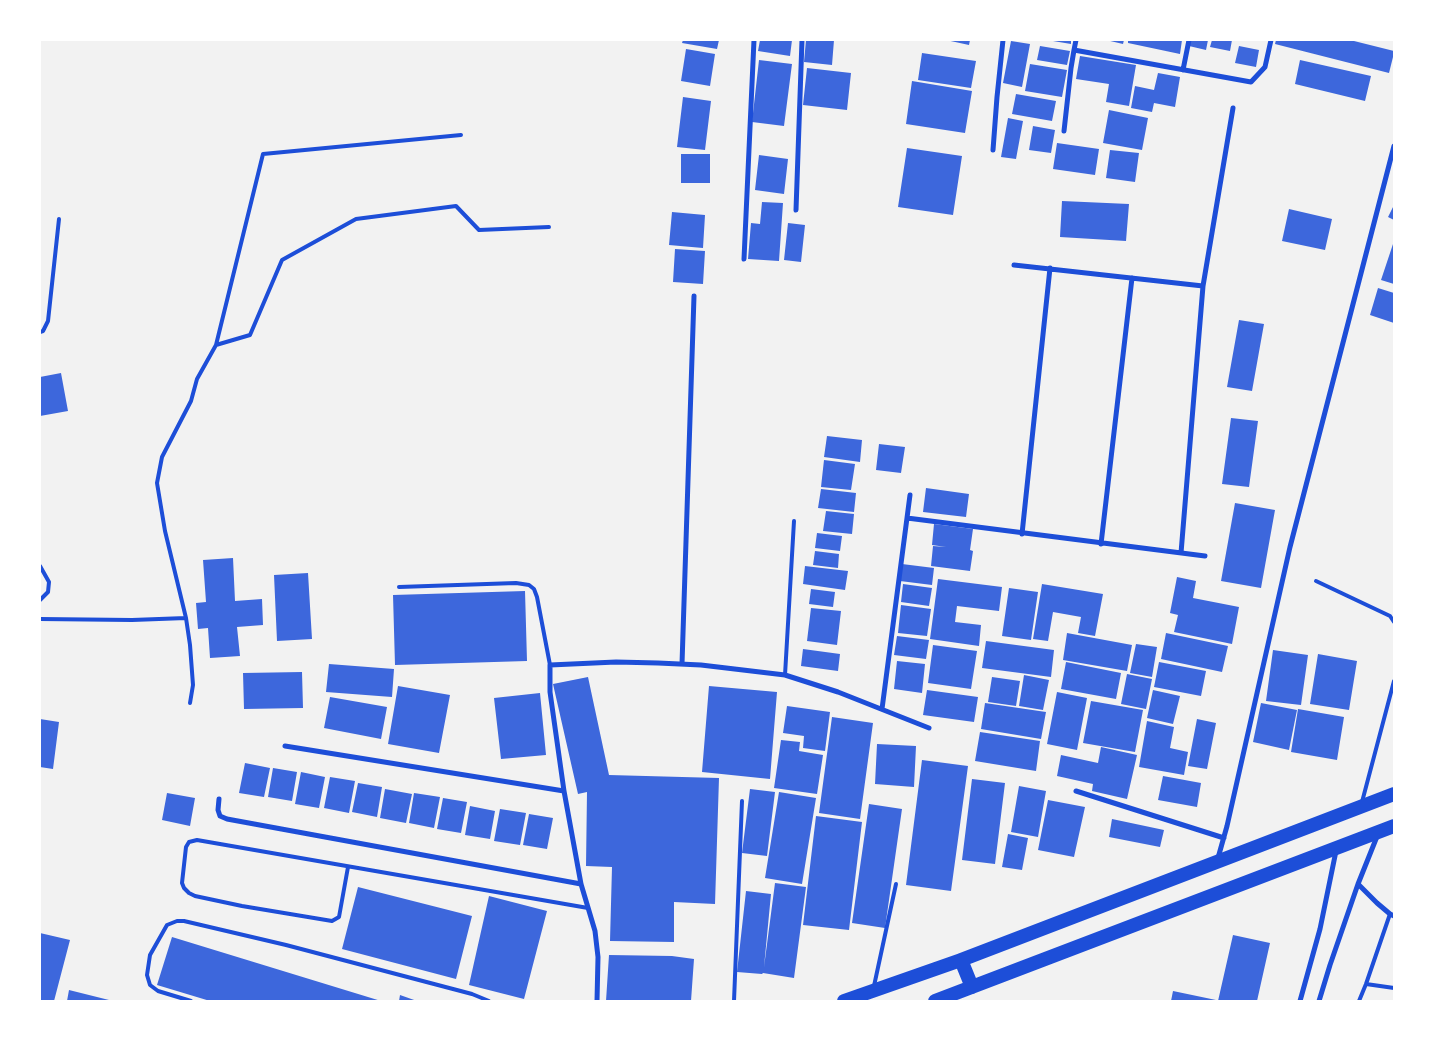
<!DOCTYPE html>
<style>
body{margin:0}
#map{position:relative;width:1434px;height:1041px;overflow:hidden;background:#f2f2f2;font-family:Montserrat,sans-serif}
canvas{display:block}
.frame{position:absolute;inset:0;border:41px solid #fff;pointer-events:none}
</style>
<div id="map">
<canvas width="1434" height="1041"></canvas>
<div class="frame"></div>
</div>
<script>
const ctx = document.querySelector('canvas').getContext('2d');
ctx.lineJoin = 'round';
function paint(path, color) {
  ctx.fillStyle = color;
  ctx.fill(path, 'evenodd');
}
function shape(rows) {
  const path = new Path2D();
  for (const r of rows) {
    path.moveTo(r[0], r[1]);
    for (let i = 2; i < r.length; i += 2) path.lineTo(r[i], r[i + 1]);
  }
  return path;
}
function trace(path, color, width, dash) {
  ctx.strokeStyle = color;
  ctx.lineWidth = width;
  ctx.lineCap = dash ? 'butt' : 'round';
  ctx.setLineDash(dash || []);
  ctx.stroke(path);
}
const building = shape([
 [683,40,719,40,717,49,682,43],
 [760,40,792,40,790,56,758,51],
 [806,40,834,40,832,65,804,62],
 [946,40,970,40,969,45],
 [1053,40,1071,40,1071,44,1053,41],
 [1106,40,1124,40,1123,44],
 [1128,40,1182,40,1180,54,1128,43],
 [1190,40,1208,40,1206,50,1189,46],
 [1212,40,1232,40,1230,51,1210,47],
 [1276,40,1350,40,1394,51,1394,53,1389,73,1275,44],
 [1011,41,1030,44,1022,87,1003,83],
 [1040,46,1070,51,1067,65,1037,60],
 [1239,46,1259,50,1256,67,1235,63],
 [686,49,715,54,710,86,681,81],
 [922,53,976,61,971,88,918,80],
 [1080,56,1136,65,1129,106,1106,102,1109,84,1076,79],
 [759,60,792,64,784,126,752,122],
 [1300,60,1371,76,1365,101,1295,84],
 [1030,64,1067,70,1062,97,1025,91],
 [807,68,851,73,847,110,803,105],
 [1158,73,1180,77,1175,107,1154,103,1152,112,1131,108,1135,86,1154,90],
 [912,81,972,91,965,133,906,124],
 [1016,94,1056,101,1052,121,1012,114],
 [683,97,711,101,705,150,677,147],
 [1109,110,1148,118,1142,150,1103,143],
 [1008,118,1023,121,1016,159,1001,157],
 [1033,126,1055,130,1051,153,1029,150],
 [1057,143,1099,149,1095,175,1053,169],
 [907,148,962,156,953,215,898,207],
 [1110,150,1139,153,1135,182,1106,178],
 [681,154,710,154,710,183,681,183],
 [759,155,788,159,784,194,755,190],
 [1062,201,1129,204,1126,241,1060,237],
 [762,202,783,203,779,261,748,259,751,223,760,224],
 [1394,205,1394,220,1388,217],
 [1289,209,1332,219,1325,250,1282,241],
 [672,212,705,215,703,248,669,245],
 [788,223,805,225,801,262,784,260],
 [1394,241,1394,284,1381,280],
 [675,249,705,251,703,284,673,282],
 [1378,288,1394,293,1394,323,1370,315],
 [1239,320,1264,324,1252,391,1227,387],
 [61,373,68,411,40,416,40,377],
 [1231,418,1258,421,1249,487,1222,484],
 [827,436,862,440,860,462,824,457],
 [879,444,905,447,901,473,876,470],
 [824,460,855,464,851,490,821,487],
 [926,488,969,494,966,517,923,512],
 [821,489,856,493,854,512,818,508],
 [1235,503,1275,510,1261,588,1221,581],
 [826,511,854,514,852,534,823,531],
 [934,524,973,529,970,550,973,551,970,571,931,566,933,546,946,547,932,545],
 [817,533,842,536,840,551,815,548],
 [815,551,839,554,838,568,813,565],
 [233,558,235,601,262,599,263,625,237,627,240,656,210,658,208,628,198,629,196,603,206,602,203,560],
 [902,564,934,568,932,585,900,581],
 [805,566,848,571,845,590,803,584],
 [308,573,312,639,277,641,274,575],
 [1177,577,1196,581,1193,598,1239,607,1232,644,1174,632,1178,615,1170,613],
 [938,579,1002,587,999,611,957,606,955,622,981,625,979,646,930,639],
 [903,584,932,588,929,606,901,602],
 [1042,584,1103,594,1095,636,1078,633,1081,617,1053,612,1048,641,1033,639],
 [1009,588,1038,592,1031,640,1002,636],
 [811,589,835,592,833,607,809,604],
 [525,591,527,661,395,665,393,595],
 [901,605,931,609,927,636,898,633],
 [811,608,841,611,837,645,807,641],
 [1067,633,1132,645,1127,671,1063,660],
 [1166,633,1228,646,1222,672,1161,659],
 [897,636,929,640,926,659,894,655],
 [986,641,1054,650,1051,677,982,668],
 [1136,644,1157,647,1152,677,1130,673],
 [933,645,977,651,971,689,928,683],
 [803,649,840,654,838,671,801,666],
 [1273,650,1308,655,1301,705,1266,701],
 [1318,654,1357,661,1349,710,1310,704],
 [897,661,925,664,922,693,894,689],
 [1066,662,1121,673,1116,699,1061,689],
 [1159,662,1206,671,1201,696,1154,687],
 [329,664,394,669,392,697,326,692],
 [302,672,303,708,244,709,243,673],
 [1127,674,1152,679,1146,709,1121,704],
 [1024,675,1049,680,1043,710,1019,706],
 [588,677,609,775,719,778,715,904,674,902,674,942,610,941,612,867,586,866,587,792,578,794,553,684],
 [992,677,1020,681,1016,706,988,702],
 [398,686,450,695,439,753,388,744],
 [709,686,777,692,770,779,702,772],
 [927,690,978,697,974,722,923,715],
 [1153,690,1180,696,1173,724,1147,718],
 [1057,692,1087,698,1077,750,1047,744],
 [540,693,546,755,501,759,494,698],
 [330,697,387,707,381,739,324,728],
 [1091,701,1143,710,1135,752,1083,743],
 [985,703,1046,712,1041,739,981,729],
 [1261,703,1297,710,1289,750,1253,742],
 [787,706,830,712,825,751,803,748,804,736,783,733],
 [1298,709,1344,717,1337,760,1291,752],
 [832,717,873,723,860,819,819,813],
 [40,719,59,722,53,769,40,767],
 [1197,719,1216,723,1207,769,1188,766],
 [1147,721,1174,727,1170,748,1188,752,1184,775,1139,767],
 [980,732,1040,741,1036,771,975,761],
 [781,740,800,742,799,751,823,755,817,794,774,788],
 [877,744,916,746,914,787,875,784],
 [1101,747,1137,755,1127,799,1092,791,1093,784,1057,776,1061,755,1098,763],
 [922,760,968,766,951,891,906,885],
 [245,763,270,768,264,797,239,793],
 [273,768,297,772,292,801,268,797],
 [301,772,325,777,319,808,295,804],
 [1163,776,1201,783,1197,807,1158,800],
 [330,777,355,781,349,813,324,808],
 [972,779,1005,783,995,864,962,860],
 [358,783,382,787,377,817,352,812],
 [1019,786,1046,791,1038,837,1011,832],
 [385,789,412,794,406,823,380,818],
 [750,789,775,792,767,856,742,853],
 [779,792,816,798,802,884,765,878],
 [167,793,195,798,190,826,162,820],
 [414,793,440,797,434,828,409,823],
 [443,798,467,802,461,833,437,829],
 [1048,800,1085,807,1074,857,1038,850],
 [869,804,902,809,885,928,852,923],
 [470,806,495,811,490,839,465,835],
 [500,809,526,813,520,845,494,841],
 [529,814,553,818,547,849,523,845],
 [816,816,862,822,849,930,803,925],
 [1112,819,1164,830,1160,847,1109,837],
 [1008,834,1028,838,1022,870,1002,867],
 [775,883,806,887,794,978,763,973,762,974,737,972,746,891,771,894,764,967],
 [358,887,472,916,456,979,342,949],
 [489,896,547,911,524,999,469,985],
 [40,933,70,940,54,1001,40,1001],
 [1233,935,1270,943,1257,1001,1218,1001],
 [172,937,381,1001,210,1001,157,985],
 [609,955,672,956,694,959,691,1001,606,1001],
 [69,990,109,1000,109,1001,67,1001],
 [1173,991,1216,1000,1216,1001,1171,1001],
 [400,995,417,1001,399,1001]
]);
const service = shape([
 [40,332,43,331,48,321,59,219],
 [216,345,250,335,282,260,356,219,456,206,479,230,549,227],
 [40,566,49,582,48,592,40,600],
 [1316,581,1390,616,1394,622],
 [399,587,516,583,529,585,534,589,537,597,550,665],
 [40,619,132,620,186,618],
 [785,675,794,521],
 [190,703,193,685,190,645,186,618,165,531,157,483,162,457,191,401,197,379,216,345,263,154,461,135],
 [1362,802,1394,681],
 [348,867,339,917,332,921,242,906,195,896,189,893,184,888,182,883,186,847,189,842,197,840,588,908],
 [1366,984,1394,988],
 [874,986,896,884],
 [191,1001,158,991,150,985,147,975,150,955,167,925,177,921,184,921,286,945,472,994,489,1001],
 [734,1001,742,801],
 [1359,1001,1366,984,1390,914]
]);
const minor = shape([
 [1076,40,1074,50,1251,82,1265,67,1271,40],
 [1183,70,1189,40],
 [1064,131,1071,68,1074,50],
 [993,150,997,97,1003,40],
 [796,210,802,40],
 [744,259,754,40],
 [1014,265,1203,286],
 [907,518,1205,556],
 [1022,534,1050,268],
 [1101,544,1132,278],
 [1181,553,1203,286,1233,108],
 [682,664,694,296],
 [882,709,910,495],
 [285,746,564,791],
 [1076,791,1224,838],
 [219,799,218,810,220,816,227,819,581,884],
 [1378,834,1358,884,1377,903,1390,914,1394,916],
 [1218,858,1227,826,1290,547,1394,146],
 [597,1001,598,957,595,931,581,884,564,791,550,692,550,665,616,662,658,663,701,665,785,675,838,692,929,728],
 [1300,1001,1320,929,1336,851],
 [1319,1001,1330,965,1358,884]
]);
const trunk = shape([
 [961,960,972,987],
 [844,1001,961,960,1394,794],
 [935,1001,1394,826]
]);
paint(building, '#3d67dc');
trace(service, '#1d4ed8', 4);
trace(minor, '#1d4ed8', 5);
trace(trunk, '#1d4ed8', 14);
</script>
